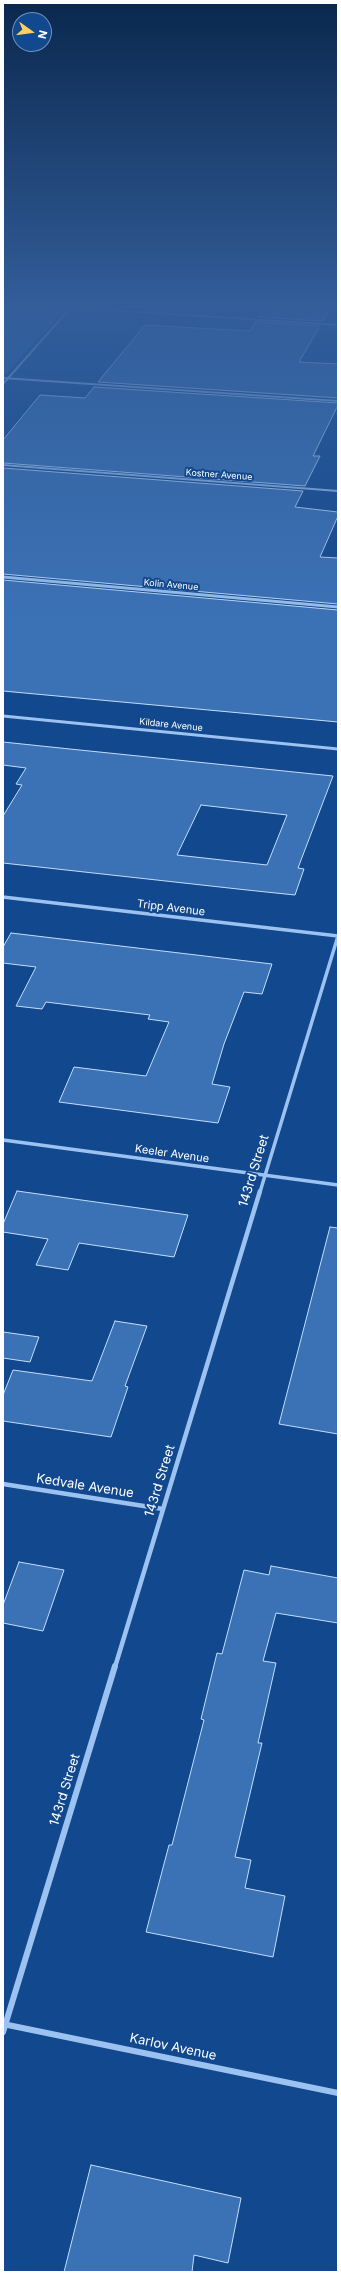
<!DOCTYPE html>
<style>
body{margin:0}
#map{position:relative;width:341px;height:2275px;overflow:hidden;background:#12488d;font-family:Inter,sans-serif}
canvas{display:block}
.frame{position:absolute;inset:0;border:4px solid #fff;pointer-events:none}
.north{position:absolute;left:12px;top:12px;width:40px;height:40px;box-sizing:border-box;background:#12488d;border:1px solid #7191bb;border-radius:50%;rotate:104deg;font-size:11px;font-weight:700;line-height:16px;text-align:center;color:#fff}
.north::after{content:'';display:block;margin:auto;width:14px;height:18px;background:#ffcf5b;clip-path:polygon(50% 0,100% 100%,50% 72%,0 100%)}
</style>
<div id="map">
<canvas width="341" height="2275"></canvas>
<div class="frame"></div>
<div class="north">N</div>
</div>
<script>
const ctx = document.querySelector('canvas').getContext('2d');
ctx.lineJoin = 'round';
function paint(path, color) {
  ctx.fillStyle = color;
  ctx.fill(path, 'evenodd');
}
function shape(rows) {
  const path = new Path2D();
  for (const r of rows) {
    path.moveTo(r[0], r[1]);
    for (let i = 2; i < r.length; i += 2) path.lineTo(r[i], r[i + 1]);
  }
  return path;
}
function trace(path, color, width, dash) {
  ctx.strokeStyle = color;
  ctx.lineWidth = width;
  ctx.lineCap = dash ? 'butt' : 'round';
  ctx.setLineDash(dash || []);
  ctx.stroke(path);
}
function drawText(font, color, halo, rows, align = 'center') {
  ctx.font = font + ' Inter,sans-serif';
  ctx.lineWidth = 4;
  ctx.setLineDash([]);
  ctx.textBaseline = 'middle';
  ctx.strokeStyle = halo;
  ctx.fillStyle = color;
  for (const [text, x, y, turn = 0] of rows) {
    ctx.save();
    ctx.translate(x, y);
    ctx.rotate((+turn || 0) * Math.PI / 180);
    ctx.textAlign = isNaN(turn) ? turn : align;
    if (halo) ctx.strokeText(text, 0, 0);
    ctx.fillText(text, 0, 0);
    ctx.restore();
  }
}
const green = shape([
 [3,307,65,309,6,374,3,374]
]);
const building = shape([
 [264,307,331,307,323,321,258,317,264,307],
 [255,322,320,326,299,362,338,364,338,398,98,382,145,325,250,331,255,322],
 [94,387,338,403,338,405,313,456,320,456,305,486,3,463,3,440,40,395,85,398,94,387],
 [3,468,303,491,295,507,338,512,338,516,320,557,338,558,338,604,3,574,3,468],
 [3,580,338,610,338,722,3,691,3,580],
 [3,742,70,749,333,776,298,868,304,869,295,895,247,890,3,863,3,816,22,785,16,784,26,768,3,765,3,742],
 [201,805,287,815,267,865,177,855,201,805],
 [11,933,272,964,262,994,244,992,224,1044,212,1084,230,1087,218,1123,59,1102,74,1067,146,1076,169,1022,148,1019,150,1015,46,1002,42,1009,16,1006,36,967,3,963,3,947,11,933],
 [17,1191,153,1210,188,1215,174,1257,79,1243,68,1270,36,1265,48,1239,3,1232,3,1224,17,1191],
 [330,1227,338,1228,338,1434,279,1424,330,1227],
 [115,1321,147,1326,125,1386,128,1387,111,1437,3,1421,3,1395,13,1370,92,1381,115,1321],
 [3,1332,39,1337,30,1362,3,1358,3,1332],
 [19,1562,64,1570,43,1631,3,1623,3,1605,19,1562],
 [271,1566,338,1578,338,1623,276,1613,263,1661,276,1663,258,1743,262,1743,235,1857,251,1860,245,1888,285,1896,273,1957,146,1932,169,1845,172,1845,204,1720,201,1719,217,1653,222,1654,244,1570,269,1575,271,1566],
 [91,2165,241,2198,228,2263,194,2255,192,2272,64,2272,91,2165]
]);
const minorFar4 = shape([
 [65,307,338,325],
 [3,378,338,401],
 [3,384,71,307],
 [3,465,338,491]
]);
const minorFar3 = shape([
 [3,577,338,607],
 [3,716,338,749]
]);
const minorFar2 = shape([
 [3,897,338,936],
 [3,1140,338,1185],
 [260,1192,338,936]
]);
const minorFar1 = shape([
 [3,1484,163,1509],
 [115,1667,260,1191]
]);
const minor = shape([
 [3,2024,338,2093],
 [3,2032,115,1666]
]);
const farStreetnames = [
 ["Kostner Avenue",219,475,4],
 ["Kolin Avenue",171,585,5],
 ["Kildare Avenue",171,725,6]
];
const streetNames = [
 ["Tripp Avenue",171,908,7],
 ["Keeler Avenue",172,1154,8]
];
const nearStreetnames = [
 ["143rd Street",254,1171,-73],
 ["143rd Street",160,1481,-73],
 ["Kedvale Avenue",85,1486,9],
 ["143rd Street",65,1790,-73],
 ["Karlov Avenue",173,2047,12]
];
paint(green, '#2462ac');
paint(building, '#3b72b6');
trace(building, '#c2ddfc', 1);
trace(minorFar4, '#9bc2f1', 2);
trace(minorFar3, '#9bc2f1', 3);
trace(minorFar2, '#9bc2f1', 3.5);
trace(minorFar1, '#9bc2f1', 4.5);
trace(minor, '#9bc2f1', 6);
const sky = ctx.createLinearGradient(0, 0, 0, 626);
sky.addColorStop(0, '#0a284e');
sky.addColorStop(0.49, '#335e9a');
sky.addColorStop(1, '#335e9a00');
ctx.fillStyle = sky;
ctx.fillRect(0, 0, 341, 626);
drawText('9px', '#fff', '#12488d', farStreetnames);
drawText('11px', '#fff', '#12488d', streetNames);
drawText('13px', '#fff', '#12488d', nearStreetnames);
</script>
